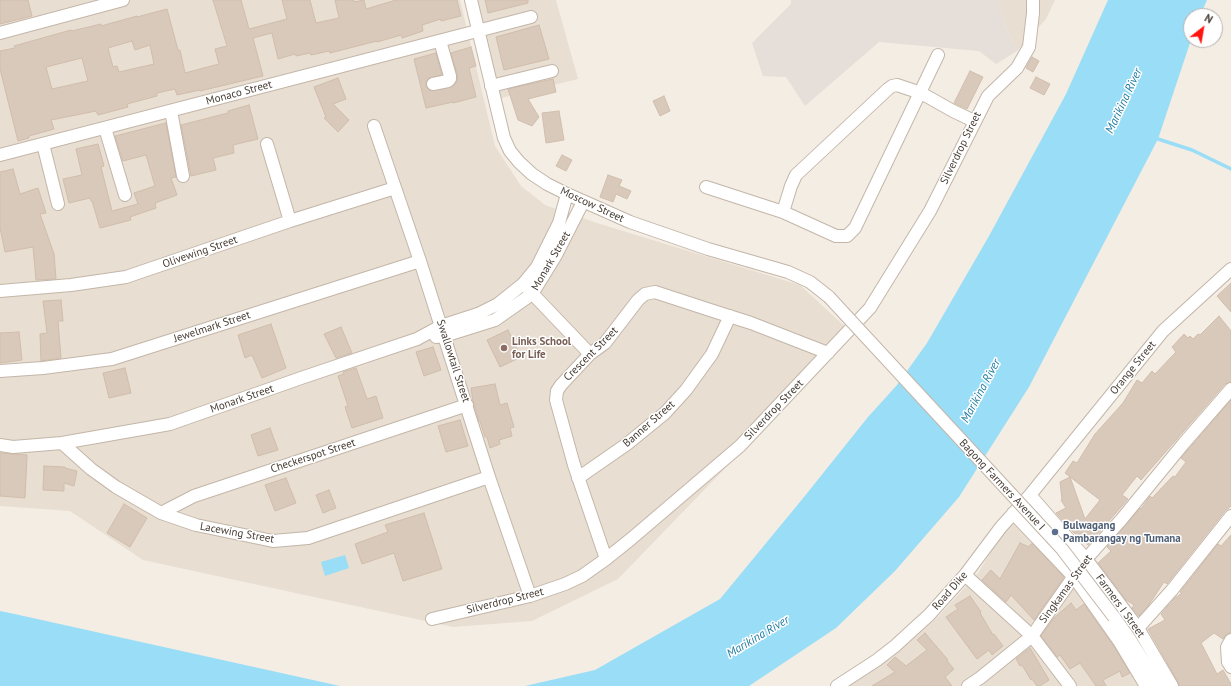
<!DOCTYPE html>
<style>
body{margin:0}
#map{position:relative;width:1231px;height:686px;overflow:hidden;background:#f4ede4;font-family:"PT Sans",sans-serif}
canvas{display:block}
.north{position:absolute;left:1183px;top:8px;width:40px;height:40px;box-sizing:border-box;background:#fff;border:1px solid #b5b1ad;border-radius:50%;rotate:31deg;font-size:11px;font-weight:700;line-height:16px;text-align:center;color:#463c33}
.north::after{content:'';display:block;margin:auto;width:14px;height:18px;background:#ff140f;clip-path:polygon(50% 0,100% 100%,50% 72%,0 100%)}
</style>
<div id="map">
<canvas width="1231" height="686"></canvas>
<div class="north">N</div>
</div>
<script>
const ctx = document.querySelector('canvas').getContext('2d');
ctx.lineJoin = 'round';
function paint(path, color) {
  ctx.fillStyle = color;
  ctx.fill(path, 'evenodd');
}
function shape(rows) {
  const path = new Path2D();
  for (const r of rows) {
    path.moveTo(r[0], r[1]);
    for (let i = 2; i < r.length; i += 2) path.lineTo(r[i], r[i + 1]);
  }
  return path;
}
function trace(path, color, width, dash) {
  ctx.strokeStyle = color;
  ctx.lineWidth = width;
  ctx.lineCap = dash ? 'butt' : 'round';
  ctx.setLineDash(dash || []);
  ctx.stroke(path);
}
function drawText(font, color, halo, rows, align = 'center') {
  ctx.font = font + ' "PT Sans",sans-serif';
  ctx.lineWidth = 3;
  ctx.setLineDash([]);
  ctx.textBaseline = 'middle';
  ctx.strokeStyle = halo;
  ctx.fillStyle = color;
  for (const [text, x, y, turn = 0] of rows) {
    ctx.save();
    ctx.translate(x, y);
    ctx.rotate((+turn || 0) * Math.PI / 180);
    ctx.textAlign = isNaN(turn) ? turn : align;
    if (halo) ctx.strokeText(text, 0, 0);
    ctx.fillText(text, 0, 0);
    ctx.restore();
  }
}
const residential = shape([
 [0,0,460,0,495,146,521,186,545,205,600,224,800,285,854,335,618,579,532,621,453,627,143,560,70,511,0,506],
 [476,0,556,0,578,79,501,98],
 [998,0,1055,0,1046,19,1017,51,1003,21],
 [1017,509,1150,686,849,686,890,658,939,616,978,573]
]);
const industrial = shape([
 [791,0,998,0,1003,21,1017,51,996,64,979,51,879,42,805,106,786,77,763,76,752,43,791,4]
]);
const water = shape([
 [1108,0,1207,0,1200,16,1191,16,1191,40,1158,139,1029,387,959,497,895,571,836,628,749,686,525,686,595,670,720,599,804,497,868,417,897,385,927,343,989,236,1066,94],
 [345,555,349,568,325,576,321,562],
 [0,611,10,613,340,686,0,686]
]);
const stream = shape([
 [1158,139,1192,150,1231,169]
]);
const building = shape([
 [0,0,28,0,32,16,0,24,0,0],
 [213,0,241,0,249,29,287,19,282,0,310,0,316,23,339,18,335,0,354,0,354,2,364,0,366,9,396,0,457,0,461,16,441,21,441,19,422,25,423,31,402,38,401,35,377,42,377,41,330,53,329,51,311,55,310,53,296,56,295,54,278,59,272,33,253,38,263,76,200,91,200,90,177,95,175,89,157,93,157,96,127,104,128,107,98,115,96,111,51,120,54,129,29,136,29,138,18,141,0,69,0,51,15,48,14,46,71,30,72,31,101,24,101,26,137,16,137,17,167,9,178,50,180,50,185,73,219,64,215,49,227,46,213,0],
 [132,41,135,50,150,45,154,64,119,72,117,66,113,67,108,48,132,41],
 [82,58,88,81,52,89,46,67,82,58],
 [485,0,528,0,528,3,488,13,485,0],
 [539,25,549,59,504,70,496,37,539,25],
 [471,47,476,66,469,68,476,97,453,103,453,102,426,108,414,59,436,53,442,75,428,78,426,82,426,86,428,89,431,91,449,88,455,84,458,79,457,74,451,53,471,47],
 [1032,57,1039,61,1033,72,1026,68,1032,57],
 [970,71,983,77,967,109,954,103,970,71],
 [1036,77,1050,84,1044,95,1030,88,1036,77],
 [338,78,346,99,333,104,349,120,338,132,324,118,326,117,314,87,338,78],
 [553,79,556,92,528,99,539,117,532,126,518,120,508,89,553,79],
 [664,96,670,111,660,116,653,101,664,96],
 [249,105,258,139,233,145,234,153,213,158,216,170,191,176,181,125,228,113,228,111,249,105],
 [559,111,564,140,546,143,542,113,559,111],
 [166,123,176,177,171,178,177,195,155,203,156,208,130,217,131,220,100,228,92,201,91,201,90,198,69,203,63,179,82,175,76,149,98,144,104,166,101,167,112,211,138,204,134,193,155,186,146,155,123,161,115,136,166,123],
 [562,155,572,160,566,171,556,166,562,155],
 [13,169,20,194,38,188,46,213,40,214,54,254,56,279,36,280,33,247,5,252,0,228,0,172,13,169],
 [608,175,622,180,619,186,631,191,627,199,616,194,613,202,600,197,608,175],
 [1231,283,1231,312,1217,296,1231,283],
 [61,300,63,321,58,321,61,358,41,361,40,334,47,333,43,301,61,300],
 [1219,316,1231,331,1231,382,1225,384,1141,480,1137,476,1122,495,1128,499,1088,545,1073,532,1056,513,1066,508,1061,500,1062,499,1060,482,1070,477,1085,519,1100,500,1065,473,1073,461,1077,463,1095,434,1123,403,1137,380,1142,383,1152,371,1155,374,1176,352,1172,347,1184,334,1188,338,1190,336,1193,339,1198,334,1200,335,1219,316],
 [271,324,286,368,262,378,252,355,245,358,238,335,271,324],
 [341,327,352,353,336,358,324,334,341,327],
 [508,330,521,357,500,367,487,340,508,330],
 [19,332,22,360,0,363,0,333,19,332],
 [433,347,441,370,424,376,416,352,433,347],
 [125,368,131,393,109,398,103,373,125,368],
 [356,368,367,399,376,396,383,418,352,428,345,407,348,406,338,376,344,374,343,372,356,368],
 [495,384,500,405,507,403,514,427,510,428,512,436,499,440,500,444,490,448,487,437,485,437,480,421,479,422,473,401,471,388,495,384],
 [1231,400,1231,506,1225,511,1167,584,1164,582,1148,606,1139,616,1132,608,1134,605,1126,600,1098,563,1111,551,1107,547,1140,508,1141,509,1150,496,1152,498,1173,476,1175,477,1186,462,1181,458,1231,400],
 [460,420,468,446,446,452,438,426,460,420],
 [270,428,278,450,258,456,251,435,270,428],
 [0,453,27,455,25,498,0,496,0,453],
 [44,466,65,467,65,468,77,471,74,486,64,483,64,491,43,490,44,466],
 [286,478,296,503,275,511,265,485,286,478],
 [329,490,336,508,323,513,316,495,329,490],
 [124,504,147,518,130,547,107,533,124,504],
 [424,513,442,569,403,581,394,553,362,564,355,544,388,532,385,525,424,513],
 [1231,535,1231,633,1227,634,1223,639,1214,633,1201,643,1217,674,1223,670,1231,684,1231,686,1179,686,1178,682,1148,629,1165,620,1161,614,1175,598,1182,593,1180,592,1218,544,1221,546,1231,535],
 [1020,543,1029,547,1031,544,1033,544,1064,577,1034,620,1011,595,1006,602,982,580,991,570,1000,579,1020,543],
 [970,596,981,612,980,613,993,635,994,634,1003,646,992,655,989,650,977,659,946,617,958,609,955,605,970,596],
 [1071,603,1076,610,1084,604,1113,645,1130,673,1122,677,1120,671,1103,680,1106,686,1096,686,1080,663,1070,669,1060,655,1057,657,1041,636,1054,618,1071,603],
 [925,633,948,660,947,661,954,669,945,677,952,686,872,686,895,672,887,665,895,657,906,666,927,650,917,640,925,633],
 [1030,648,1049,680,1040,686,1037,686,1032,679,1031,680,1022,665,1020,666,1016,659,1030,648]
]);
const minor = shape([
 [471,0,504,138,510,151,519,162,532,174,547,184,567,194,630,222,708,249,788,272,810,282,829,297],
 [0,33,123,0],
 [433,84,448,81,450,79,450,76,440,41],
 [491,86,552,71],
 [171,111,183,176],
 [374,126,420,261,489,477,530,596],
 [105,128,125,195],
 [43,144,58,204],
 [267,144,290,221],
 [0,155,531,17],
 [706,187,783,212,836,236,847,236,855,228,938,55],
 [783,212,791,186,796,175,888,89,892,86,897,85,921,93,953,111,974,121],
 [528,289,590,354],
 [0,291,71,285,126,277,290,221,395,188],
 [436,337,444,336,495,320,532,294,556,255,583,202],
 [0,371,43,368,112,359,420,261],
 [62,443,91,469,116,487,161,513,196,525,273,541,308,538,489,477],
 [0,445,13,447,62,443,170,424,304,377,417,339,441,326,478,314,498,304,523,284,537,267,559,223,567,194],
 [578,478,627,444,665,413,686,390,712,354,730,316],
 [1030,495,1086,559,1138,628,1172,686],
 [161,513,194,496,467,405],
 [1013,513,1074,577,1119,641,1146,686],
 [606,559,574,465,556,400,557,391,561,385,590,354,605,343,638,300,645,294,655,292,710,310,751,323,828,353],
 [965,575,1032,636,1070,686],
 [1114,617,1129,638,1159,686],
 [432,619,530,596,565,584,582,576,606,559,631,539,740,446,870,308,930,211,988,96,1017,68,1029,47,1033,13,1033,0],
 [1138,628,1172,590,1231,516],
 [1231,640,1227,647,1228,662,1231,667],
 [837,686,877,660,895,646,929,615,965,575,1001,527,1030,495,1163,331,1231,269],
 [968,686,980,678,1032,636,1086,559,1121,520,1184,443,1231,389]
]);
const minorBridge = shape([
 [829,297,1062,549,1114,617]
]);
const markers = [
 [504,348,4,"#8d6e63"],
 [1055,532,4,"#5c6f8a"]
];
const streetNames = [
 ["Monaco Street",239,93,-15],
 ["Silverdrop Street",961,148,-64],
 ["Moscow Street",592,205,25],
 ["Olivewing Street",200,252,-19],
 ["Monark Street",551,261,-60],
 ["Jewelmark Street",212,327,-18],
 ["Crescent Street",591,354,-45],
 ["Swallowtail Street",453,361,72],
 ["Orange Street",1133,368,-51],
 ["Monark Street",242,399,-19],
 ["Silverdrop Street",774,410,-46],
 ["Banner Street",649,424,-41],
 ["Checkerspot Street",313,456,-18],
 ["Bagong Farmers Avenue I",1002,485,47],
 ["Lacewing Street",237,533,10],
 ["Singkamas Street",1066,589,-54],
 ["Road Dike",950,591,-49],
 ["Silverdrop Street",505,601,-14],
 ["Farmers I Street",1120,606,54]
];
const educationNames = [
 ["Links School",512,342],
 ["for Life",512,355]
];
const serviceNames = [
 ["Bulwagang",1063,526],
 ["Pambarangay ng Tumana",1063,539]
];
const waterNames = [
 ["Marikina River",1124,101,-65],
 ["Marikina River",981,391,-62],
 ["Marikina River",758,637,-31]
];
paint(residential, '#e8ded1');
paint(industrial, '#e5ded9');
paint(water, '#9addf6');
trace(stream, '#9addf6', 3.5);
paint(building, '#d9c9bb');
trace(building, '#d1bdab', 1);
trace(minor, '#c3b6a9', 14);
trace(minor, '#fff', 12);
trace(minorBridge, '#c3b6a9', 14, []);
trace(minorBridge, '#fff', 12);
for (const [x, y, r, color] of markers) {
  const dot = new Path2D();
  dot.arc(x, y, r, 0, 2 * Math.PI);
  ctx.fillStyle = color;
  ctx.fill(dot);
  trace(dot, '#fff', 1.5);
}
drawText('11px', '#463c33', '#fff', streetNames);
drawText('bold 11px', '#785e54', '#fff', educationNames, 'left');
drawText('bold 11px', '#4e5e75', '#fff', serviceNames, 'left');
drawText('italic 12px', '#217ca2', '#fff', waterNames);
</script>
